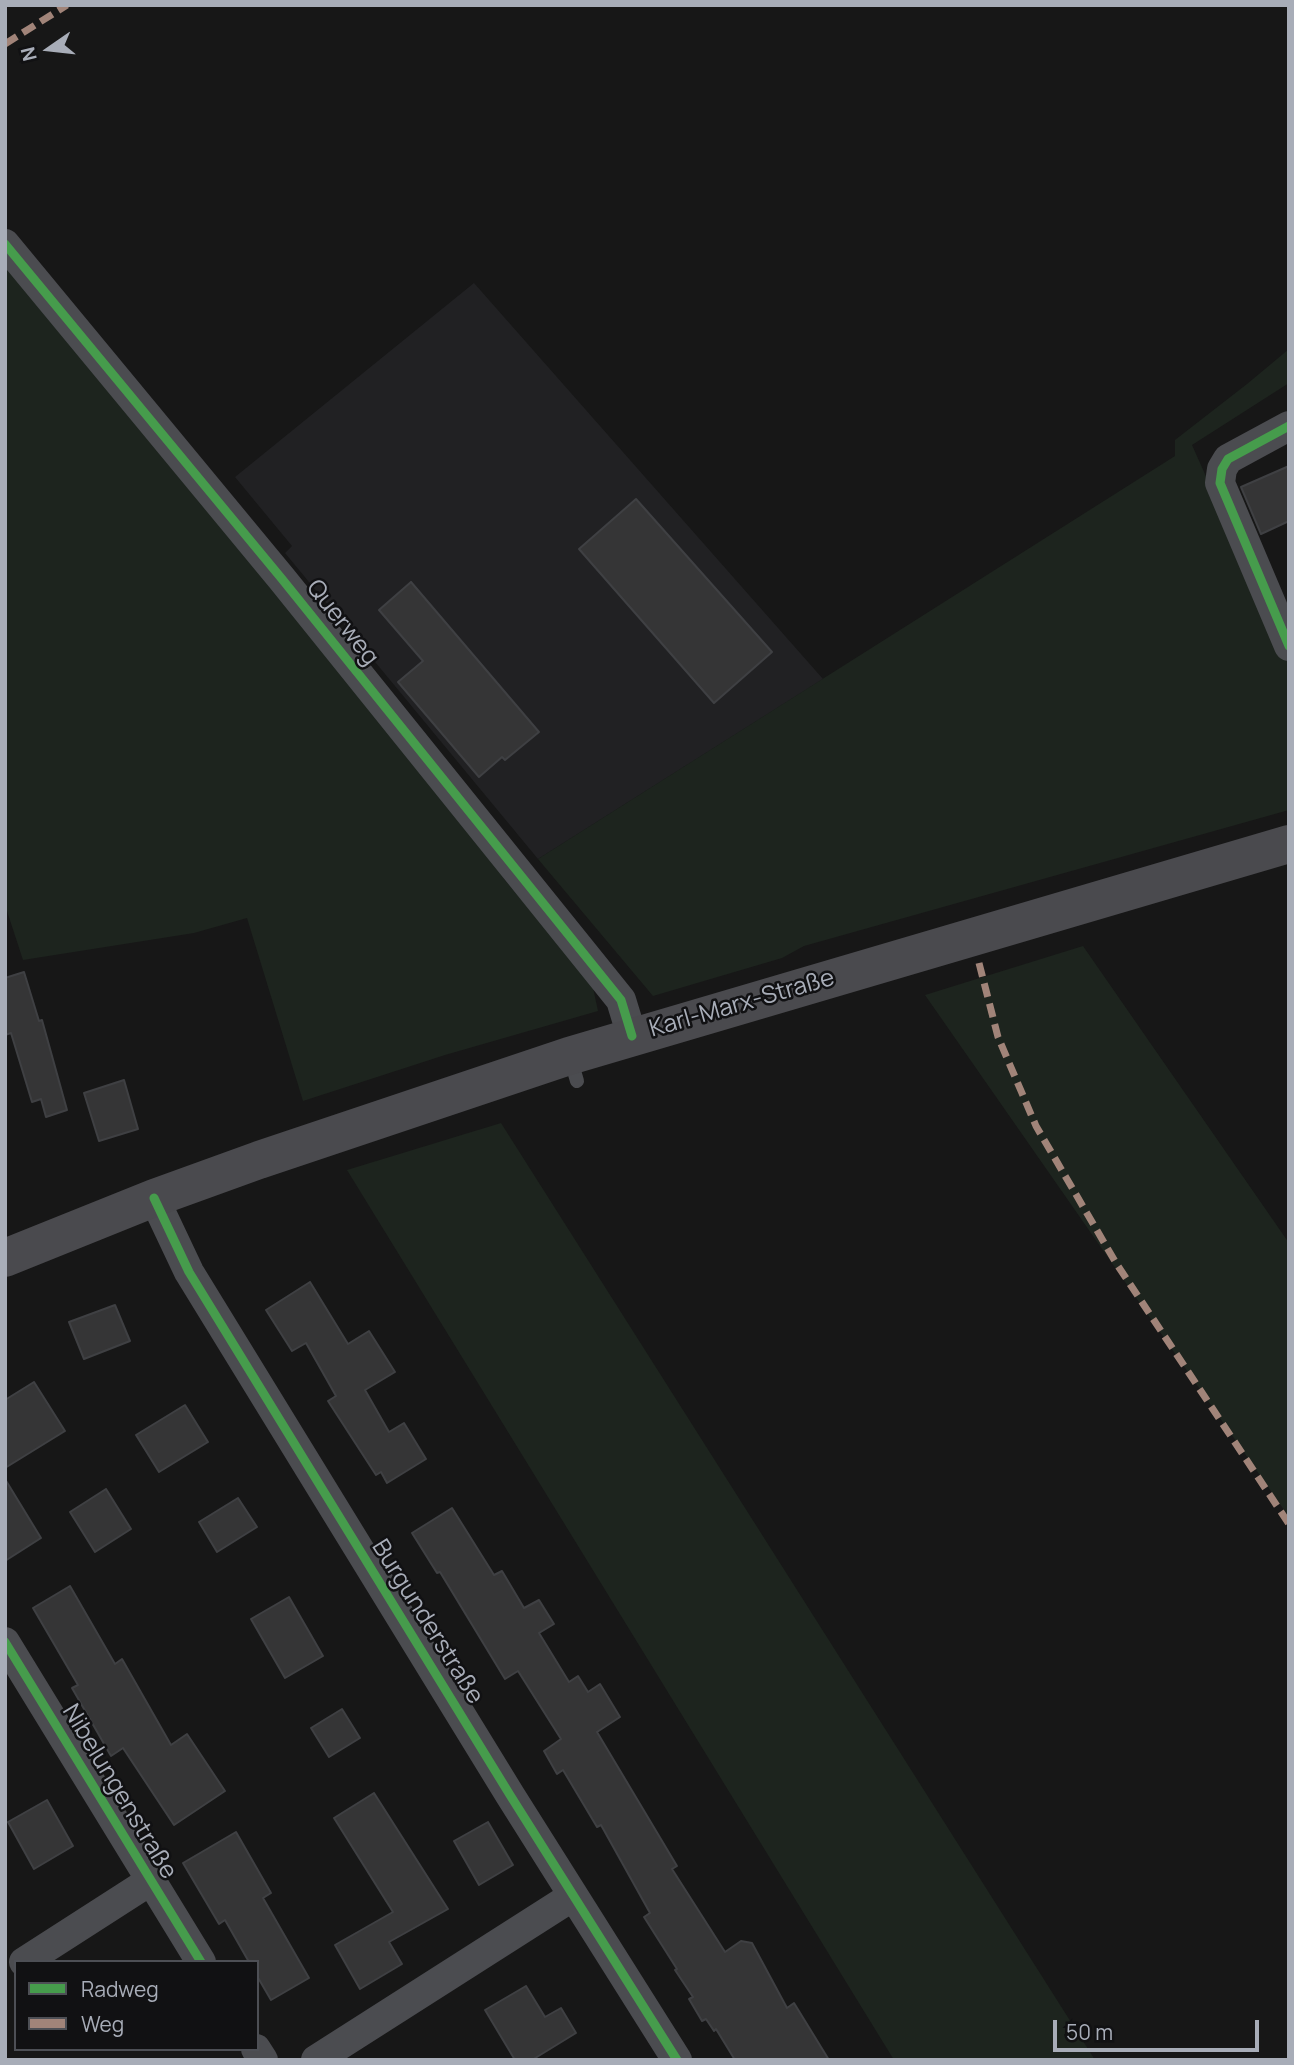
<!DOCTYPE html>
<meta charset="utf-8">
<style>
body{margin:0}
#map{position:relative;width:1294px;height:2065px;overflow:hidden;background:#171717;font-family:Manrope,sans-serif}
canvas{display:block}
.frame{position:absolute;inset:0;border:7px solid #a8adb8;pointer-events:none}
.legend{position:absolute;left:14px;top:1960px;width:245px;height:91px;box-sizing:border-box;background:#111113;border:2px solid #4d4f55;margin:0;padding:9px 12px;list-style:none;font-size:21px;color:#a8adb8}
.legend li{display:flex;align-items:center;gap:14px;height:35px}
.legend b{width:35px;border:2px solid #4d4f55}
.north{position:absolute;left:14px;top:14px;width:70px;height:70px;-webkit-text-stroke:5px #111113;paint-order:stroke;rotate:256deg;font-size:19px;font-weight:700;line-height:28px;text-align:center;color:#a8adb8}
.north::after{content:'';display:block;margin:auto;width:24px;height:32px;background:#a8adb8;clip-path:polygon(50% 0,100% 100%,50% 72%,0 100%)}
.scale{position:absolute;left:1053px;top:2020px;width:206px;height:32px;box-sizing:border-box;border:4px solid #a8adb8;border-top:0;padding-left:9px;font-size:21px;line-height:24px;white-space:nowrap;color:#a8adb8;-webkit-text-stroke:5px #111113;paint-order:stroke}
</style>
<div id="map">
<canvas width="1294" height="2065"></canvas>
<div class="frame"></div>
<ul class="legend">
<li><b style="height:9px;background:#469c4c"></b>Radweg</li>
<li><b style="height:9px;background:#a18479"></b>Weg</li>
</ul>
<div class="north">N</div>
<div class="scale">50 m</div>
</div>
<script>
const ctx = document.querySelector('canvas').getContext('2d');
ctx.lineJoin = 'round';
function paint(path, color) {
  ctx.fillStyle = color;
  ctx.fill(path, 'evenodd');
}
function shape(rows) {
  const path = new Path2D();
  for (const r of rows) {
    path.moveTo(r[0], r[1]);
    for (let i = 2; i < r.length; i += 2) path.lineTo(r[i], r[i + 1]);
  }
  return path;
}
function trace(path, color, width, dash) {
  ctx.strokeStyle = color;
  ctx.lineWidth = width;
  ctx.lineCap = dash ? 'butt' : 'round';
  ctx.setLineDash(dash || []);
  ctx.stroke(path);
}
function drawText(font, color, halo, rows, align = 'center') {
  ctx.font = font + ' Manrope,sans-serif';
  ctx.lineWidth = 5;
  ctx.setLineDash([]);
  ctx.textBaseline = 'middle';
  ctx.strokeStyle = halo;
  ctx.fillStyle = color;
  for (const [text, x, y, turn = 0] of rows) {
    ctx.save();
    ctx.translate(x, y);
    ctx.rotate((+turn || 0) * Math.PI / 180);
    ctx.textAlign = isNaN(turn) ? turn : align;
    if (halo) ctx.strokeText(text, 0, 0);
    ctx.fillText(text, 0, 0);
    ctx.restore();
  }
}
const built = shape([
 [474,283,823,679,538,859,285,553,292,546,235,477]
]);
const green = shape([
 [5,258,485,844,504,879,592,983,598,1011,445,1055,303,1101,247,918,194,933,23,960,5,905],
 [1289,349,1289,383,1192,445,1289,663,1289,810,804,946,782,958,653,996,538,859,1175,456,1175,440,1247,384],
 [1083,946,1289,1243,1289,1517,925,995],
 [501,1123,1095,2060,894,2060,347,1170]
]);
const building = shape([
 [1289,466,1289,521,1261,534,1241,487,1289,466],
 [636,499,772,652,714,703,579,549,636,499],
 [411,582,539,732,505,760,502,757,479,777,398,682,423,661,379,610,411,582],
 [24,972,39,1021,42,1020,67,1110,46,1117,41,1099,32,1102,11,1033,5,1035,5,978,24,972],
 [124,1080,138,1129,99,1141,84,1093,124,1080],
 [310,1282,348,1344,369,1331,395,1372,365,1390,389,1432,404,1423,426,1459,387,1483,381,1472,376,1475,328,1401,336,1396,306,1343,292,1351,266,1310,310,1282],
 [115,1305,130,1341,84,1359,69,1322,115,1305],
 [34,1382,65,1431,5,1468,5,1400,34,1382],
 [185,1405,208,1442,159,1472,136,1435,185,1405],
 [5,1479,41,1538,5,1561,5,1479],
 [106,1489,131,1529,95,1552,70,1512,106,1489],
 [238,1498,257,1527,217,1552,199,1522,238,1498],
 [452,1508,494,1575,502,1571,524,1608,539,1600,554,1624,539,1633,569,1682,578,1676,588,1692,600,1684,620,1717,597,1732,677,1866,672,1869,725,1952,741,1941,752,1943,787,2008,794,2003,829,2060,735,2060,716,2029,714,2031,706,2019,702,2021,689,1999,693,1997,675,1970,677,1969,644,1917,650,1913,601,1825,597,1827,563,1770,557,1774,544,1751,561,1739,518,1671,505,1679,440,1572,437,1573,412,1533,452,1508],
 [70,1586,115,1664,122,1659,171,1745,187,1734,225,1791,174,1825,123,1748,111,1756,72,1688,78,1685,33,1608,70,1586],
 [289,1597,323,1656,285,1678,251,1619,289,1597],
 [342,1709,360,1738,329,1757,311,1728,342,1709],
 [374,1793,448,1909,389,1942,402,1964,360,1989,335,1945,393,1912,334,1818,374,1793],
 [47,1800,73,1846,34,1869,8,1822,47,1800],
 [488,1822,513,1865,479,1885,454,1841,488,1822],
 [236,1832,271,1893,263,1898,309,1978,271,2000,257,1976,257,1962,249,1962,225,1920,219,1924,183,1863,236,1832],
 [526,1986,545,2017,561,2008,576,2033,532,2060,515,2060,485,2010,526,1986]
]);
const service = shape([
 [570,1057,577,1081]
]);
const minor = shape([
 [5,244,282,579,621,1000,632,1036],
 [1289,426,1228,459,1222,469,1220,483,1289,646],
 [154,1198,189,1272,510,1795,677,2060],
 [5,1642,201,1962],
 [24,1962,150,1881],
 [256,2049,263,2060],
 [316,2060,573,1896]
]);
const secondary = shape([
 [5,1258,154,1198,259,1160,569,1056,1289,844]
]);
const quiet = shape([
 [5,44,67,5],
 [979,963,998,1037,1036,1126,1116,1263,1289,1524]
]);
const cycleway = shape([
 [5,244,282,579,621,1000,632,1036],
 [1289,426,1228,459,1222,469,1220,483,1289,646],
 [154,1198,189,1272,510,1795,677,2060],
 [5,1642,201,1962]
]);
const streetNames = [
 ["Querweg",342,623,52],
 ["Karl-Marx-Straße",742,1004,-16],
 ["Burgunderstraße",427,1622,58],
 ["Nibelungenstraße",119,1792,59]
];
paint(built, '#212123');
paint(green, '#1d241e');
paint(building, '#353536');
trace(building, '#3f4043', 2);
trace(service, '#4b4c50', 14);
trace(minor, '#4b4c50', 30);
trace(secondary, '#4a4a4e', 38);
trace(quiet, '#a18479', 7, [14, 7]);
trace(cycleway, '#469c4c', 9);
drawText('24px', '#a8adb8', '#111113', streetNames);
</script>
